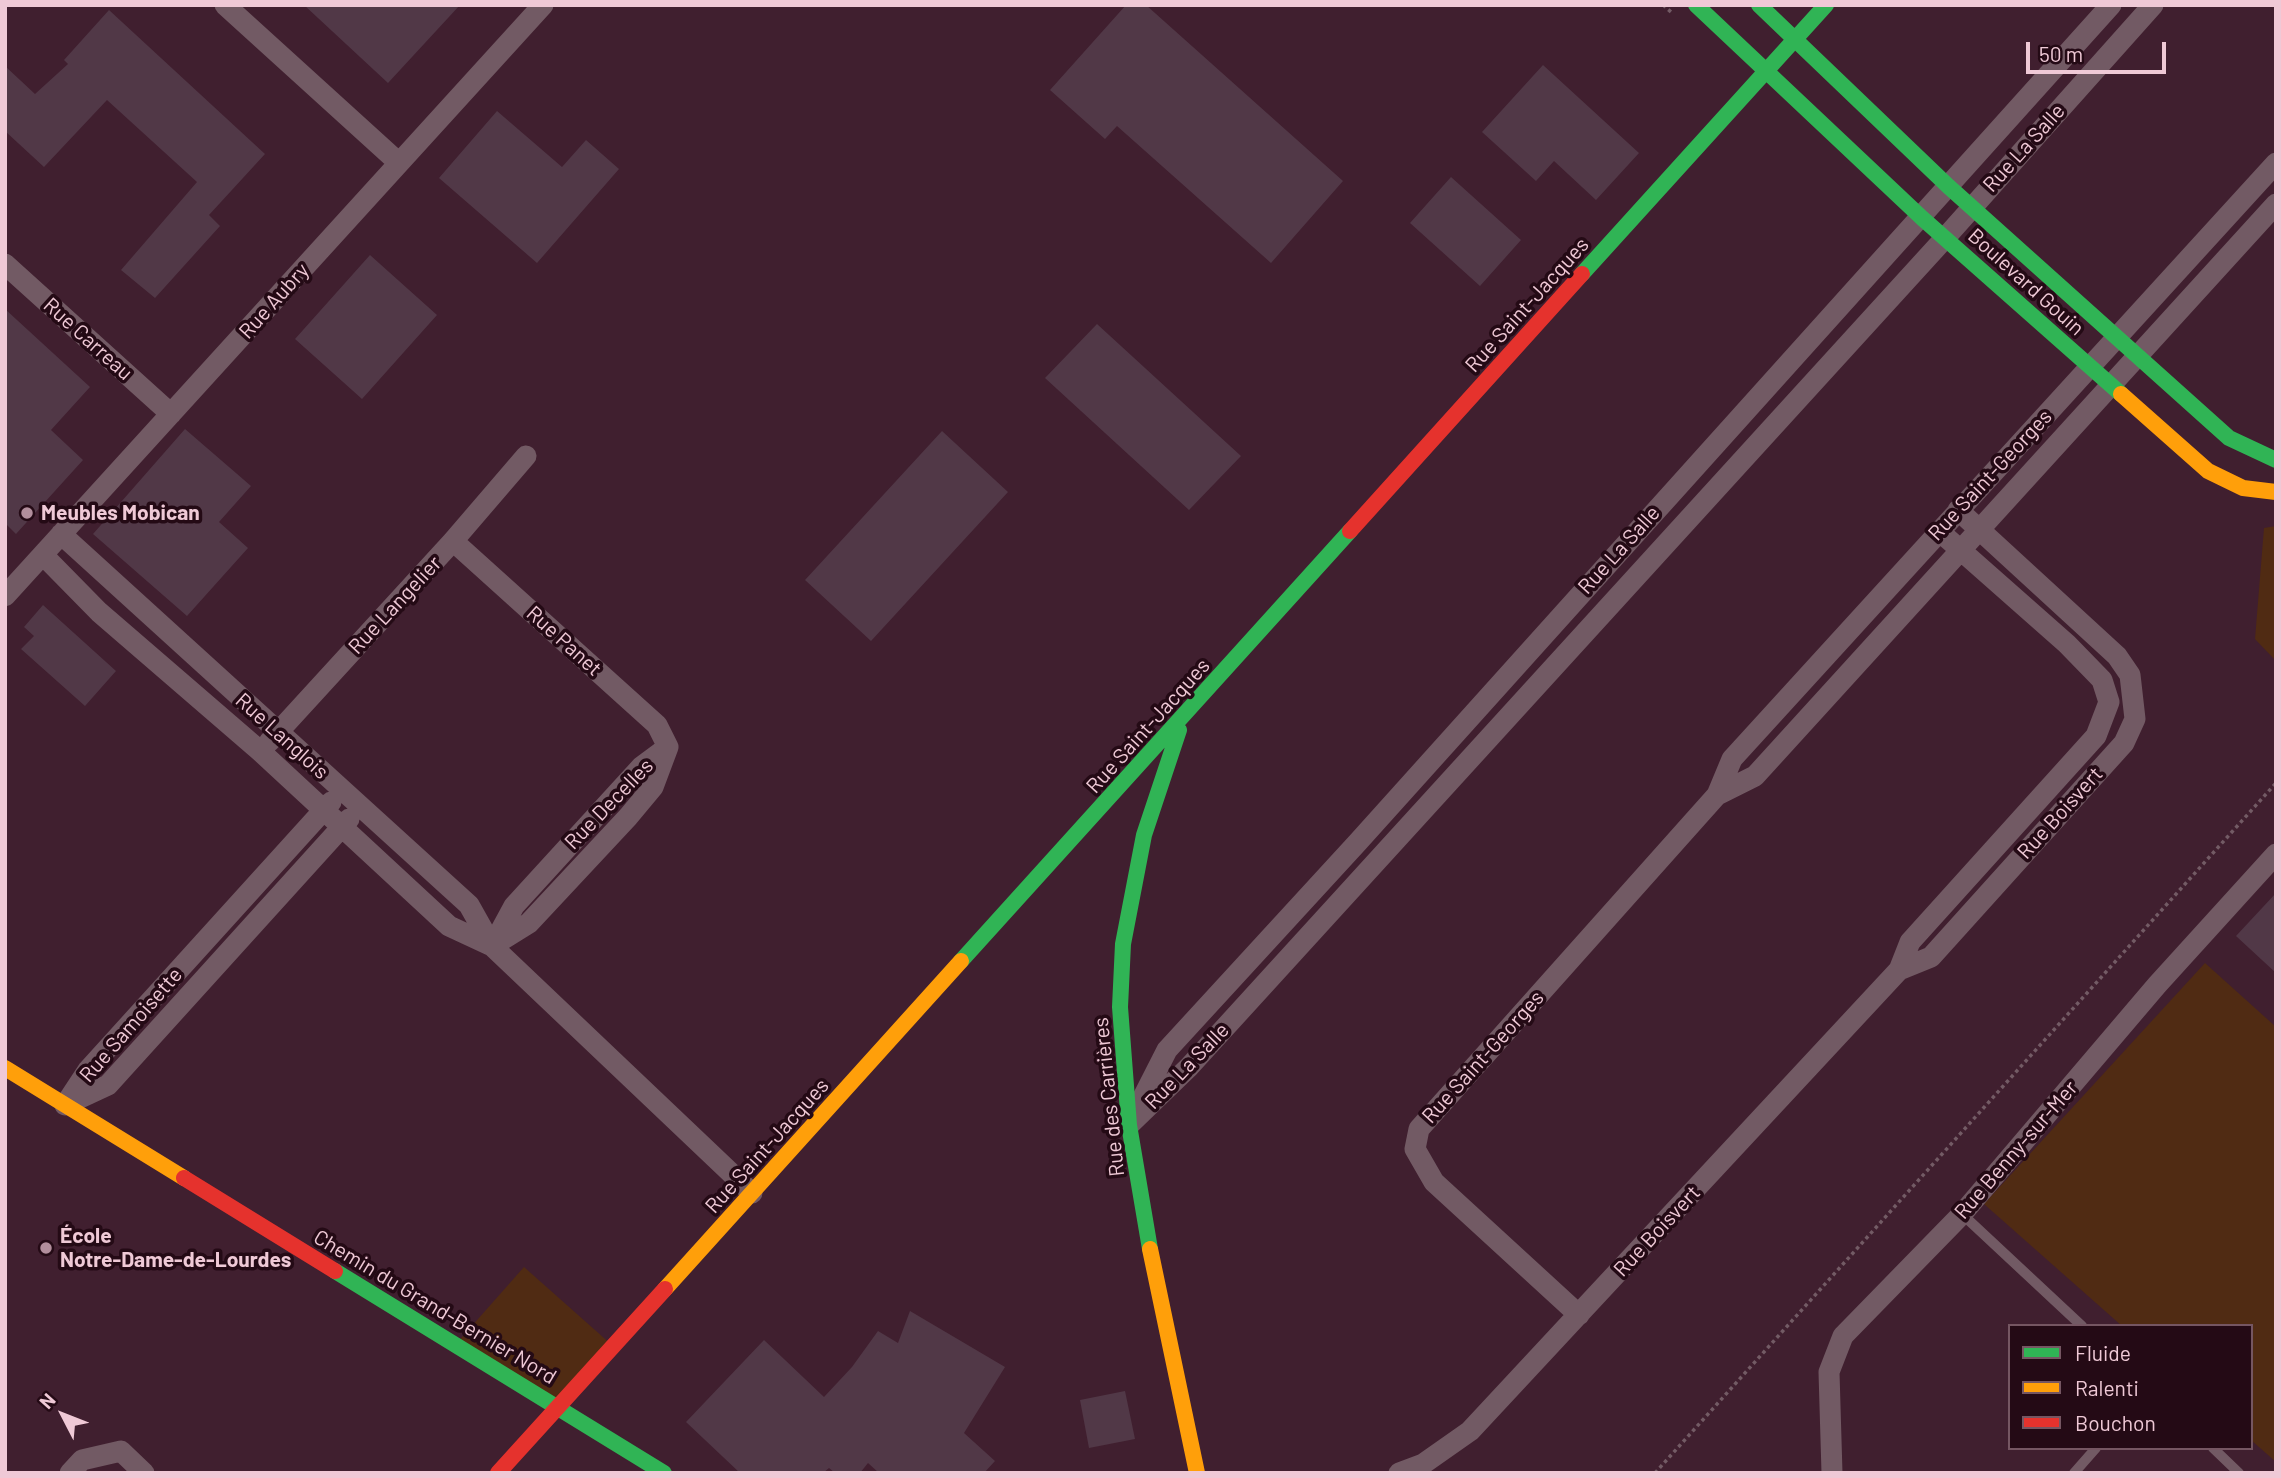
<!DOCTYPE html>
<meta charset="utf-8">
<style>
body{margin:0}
#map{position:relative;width:2281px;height:1478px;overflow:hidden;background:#401f2f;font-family:Barlow,sans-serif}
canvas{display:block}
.frame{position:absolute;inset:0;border:7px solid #efc9d6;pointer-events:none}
.legend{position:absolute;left:2008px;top:1324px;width:245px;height:126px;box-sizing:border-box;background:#240a15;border:2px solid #755662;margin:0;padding:9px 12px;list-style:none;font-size:21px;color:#efc9d6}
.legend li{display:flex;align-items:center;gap:14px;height:35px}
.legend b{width:35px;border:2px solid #755662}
.north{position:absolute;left:28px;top:1380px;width:70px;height:70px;-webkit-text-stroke:5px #240a15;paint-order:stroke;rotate:312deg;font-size:19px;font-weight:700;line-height:28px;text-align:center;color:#efc9d6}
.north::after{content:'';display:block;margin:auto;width:24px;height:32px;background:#efc9d6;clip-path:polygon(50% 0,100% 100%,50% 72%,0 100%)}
.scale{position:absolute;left:2026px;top:42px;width:140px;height:32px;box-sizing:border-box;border:4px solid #efc9d6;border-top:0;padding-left:9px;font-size:21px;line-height:24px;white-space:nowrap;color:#efc9d6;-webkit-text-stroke:5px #240a15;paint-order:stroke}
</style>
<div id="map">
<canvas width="2281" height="1478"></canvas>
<div class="frame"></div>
<ul class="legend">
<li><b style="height:9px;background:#30b455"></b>Fluide</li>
<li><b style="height:9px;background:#ff9f0a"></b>Ralenti</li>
<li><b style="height:9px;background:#e5322d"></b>Bouchon</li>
</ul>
<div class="north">N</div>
<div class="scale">50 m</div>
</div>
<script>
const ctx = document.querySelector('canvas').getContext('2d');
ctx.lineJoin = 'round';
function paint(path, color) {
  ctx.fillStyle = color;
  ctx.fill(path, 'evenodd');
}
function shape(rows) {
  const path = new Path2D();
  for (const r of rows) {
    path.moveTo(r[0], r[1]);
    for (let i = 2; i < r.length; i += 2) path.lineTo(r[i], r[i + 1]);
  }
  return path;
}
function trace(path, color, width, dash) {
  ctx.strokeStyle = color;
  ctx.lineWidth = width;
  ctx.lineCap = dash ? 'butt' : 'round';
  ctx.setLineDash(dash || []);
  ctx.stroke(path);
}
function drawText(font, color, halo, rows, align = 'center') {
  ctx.font = font + ' Barlow,sans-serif';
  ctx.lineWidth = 7;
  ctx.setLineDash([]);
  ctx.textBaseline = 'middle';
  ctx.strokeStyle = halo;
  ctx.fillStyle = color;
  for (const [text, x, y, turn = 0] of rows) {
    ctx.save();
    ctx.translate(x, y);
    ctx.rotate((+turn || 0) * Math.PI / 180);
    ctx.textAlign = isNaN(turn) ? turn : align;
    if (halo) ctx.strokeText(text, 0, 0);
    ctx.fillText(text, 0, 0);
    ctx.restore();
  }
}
const green = shape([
 [2276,526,2276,661,2255,639,2264,528],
 [2205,963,2276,1027,2276,1462,2251,1440,2251,1326,2122,1326,1984,1204],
 [524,1267,613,1346,558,1407,455,1345]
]);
const building = shape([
 [304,5,460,5,388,83],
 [1126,5,1146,5,1343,181,1271,263,1117,126,1105,139,1050,90],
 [109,10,265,154,209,215,220,226,155,298,121,270,197,182,107,100,44,167,5,131,5,66,35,94,68,64,64,60],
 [1543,65,1639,153,1596,200,1554,161,1536,181,1482,132],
 [497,111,562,167,586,140,619,169,537,263,439,178],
 [1451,177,1521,240,1480,286,1410,223],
 [370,255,437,315,362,399,295,339],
 [5,309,90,387,51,430,83,460,16,534,5,523],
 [1097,324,1241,456,1189,510,1045,378],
 [185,429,251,486,219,522,248,548,187,616,93,534],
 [942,431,1008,492,871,641,805,580],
 [43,605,116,671,85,706,21,649,34,636,24,627],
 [2276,893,2276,973,2236,936],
 [910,1311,1005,1367,964,1433,995,1461,984,1473,879,1473,868,1463,860,1473,835,1473,829,1468,823,1473,740,1473,686,1422,764,1340,824,1397,852,1367,878,1331,898,1343],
 [1125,1391,1135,1439,1089,1448,1080,1400]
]);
const path = shape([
 [1663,5,1671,12],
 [1655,1473,2276,783]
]);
const lane = shape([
 [1962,1214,2082,1326],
 [2213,1448,2239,1473],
 [2074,1473,2096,1448]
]);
const street = shape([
 [225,5,399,163],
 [5,264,171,414],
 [61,534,469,905,492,946],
 [453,541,657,725,668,747],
 [43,555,99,612,260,751,449,926,492,946,752,1193],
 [5,596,543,5],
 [269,742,453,541,526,456],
 [1717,795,1755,776,2276,204],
 [494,943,514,906,641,767,668,747],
 [492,946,529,923,628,817,653,787,668,747],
 [1899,970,1931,957,2124,743,2135,719,2130,675,2117,656,1958,510],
 [65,1105,108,1085,349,819],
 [65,1105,88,1070,331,802],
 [1137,1109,1167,1050,1358,842,2111,5],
 [1129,1125,1189,1067,1945,238,2153,5],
 [1579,1315,1434,1182,1415,1149,1419,1129,1717,795,1732,759,2276,163],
 [70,1473,82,1460,121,1451,144,1473],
 [1399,1473,1423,1464,1470,1431,1899,970,1910,942,2096,736,2109,702,2102,680,2067,644,1939,531],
 [1832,1473,1829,1372,1843,1336,1962,1214,2157,985,2276,854]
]);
const fast = shape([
 [1696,5,1922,218,2121,394],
 [1759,5,1948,186,2229,438,2276,460],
 [1582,274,1826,5],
 [961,961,1350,531],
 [1150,1249,1129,1125,1120,1007,1123,944,1144,835,1179,730],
 [335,1271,664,1473]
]);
const slow = shape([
 [2121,394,2208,471,2243,488,2276,492],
 [5,1068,184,1178],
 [1150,1249,1197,1473],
 [665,1289,961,961]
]);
const jam = shape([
 [1350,531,1582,274],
 [184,1178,335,1271],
 [498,1473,665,1289]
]);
const markers = [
 [27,513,7,"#b28e9c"],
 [46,1248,7,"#b28e9c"]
];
const streetNames = [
 ["Rue La Salle",2024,148,-48],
 ["Boulevard Gouin",2026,282,42],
 ["Rue Aubry",274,301,-48],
 ["Rue Saint-Jacques",1527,305,-48],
 ["Rue Carreau",88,339,42],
 ["Rue Saint-Georges",1990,475,-47],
 ["Rue La Salle",1619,550,-48],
 ["Rue Langelier",395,605,-47],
 ["Rue Panet",564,641,42],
 ["Rue Saint-Jacques",1148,726,-48],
 ["Rue Langlois",282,736,42],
 ["Rue Decelles",609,804,-46],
 ["Rue Boisvert",2060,813,-48],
 ["Rue Samoisette",131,1025,-49],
 ["Rue Saint-Georges",1483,1057,-48],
 ["Rue La Salle",1187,1066,-46],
 ["Rue des Carrières",1109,1097,-96],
 ["Rue Saint-Jacques",767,1146,-48],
 ["Rue Benny-sur-Mer",2016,1150,-49],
 ["Rue Boisvert",1657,1231,-47],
 ["Chemin du Grand-Bernier Nord",435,1307,31]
];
const poiNames = [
 ["Meubles Mobican",41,513],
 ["École",60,1236],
 ["Notre-Dame-de-Lourdes",60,1260]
];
paint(green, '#502b13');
paint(building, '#513847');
trace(path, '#735b65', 3.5, [3.5, 3.5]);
trace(lane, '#725a64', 10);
trace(street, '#725a64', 21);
trace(fast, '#30b455', 16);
trace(slow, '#ff9f0a', 16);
trace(jam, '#e5322d', 16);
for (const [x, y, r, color] of markers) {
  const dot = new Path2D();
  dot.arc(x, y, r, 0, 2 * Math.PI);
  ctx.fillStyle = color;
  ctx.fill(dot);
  trace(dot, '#240a15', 2.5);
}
drawText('21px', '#efc9d6', '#240a15', streetNames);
drawText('bold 21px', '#efc9d6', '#240a15', poiNames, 'left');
</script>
